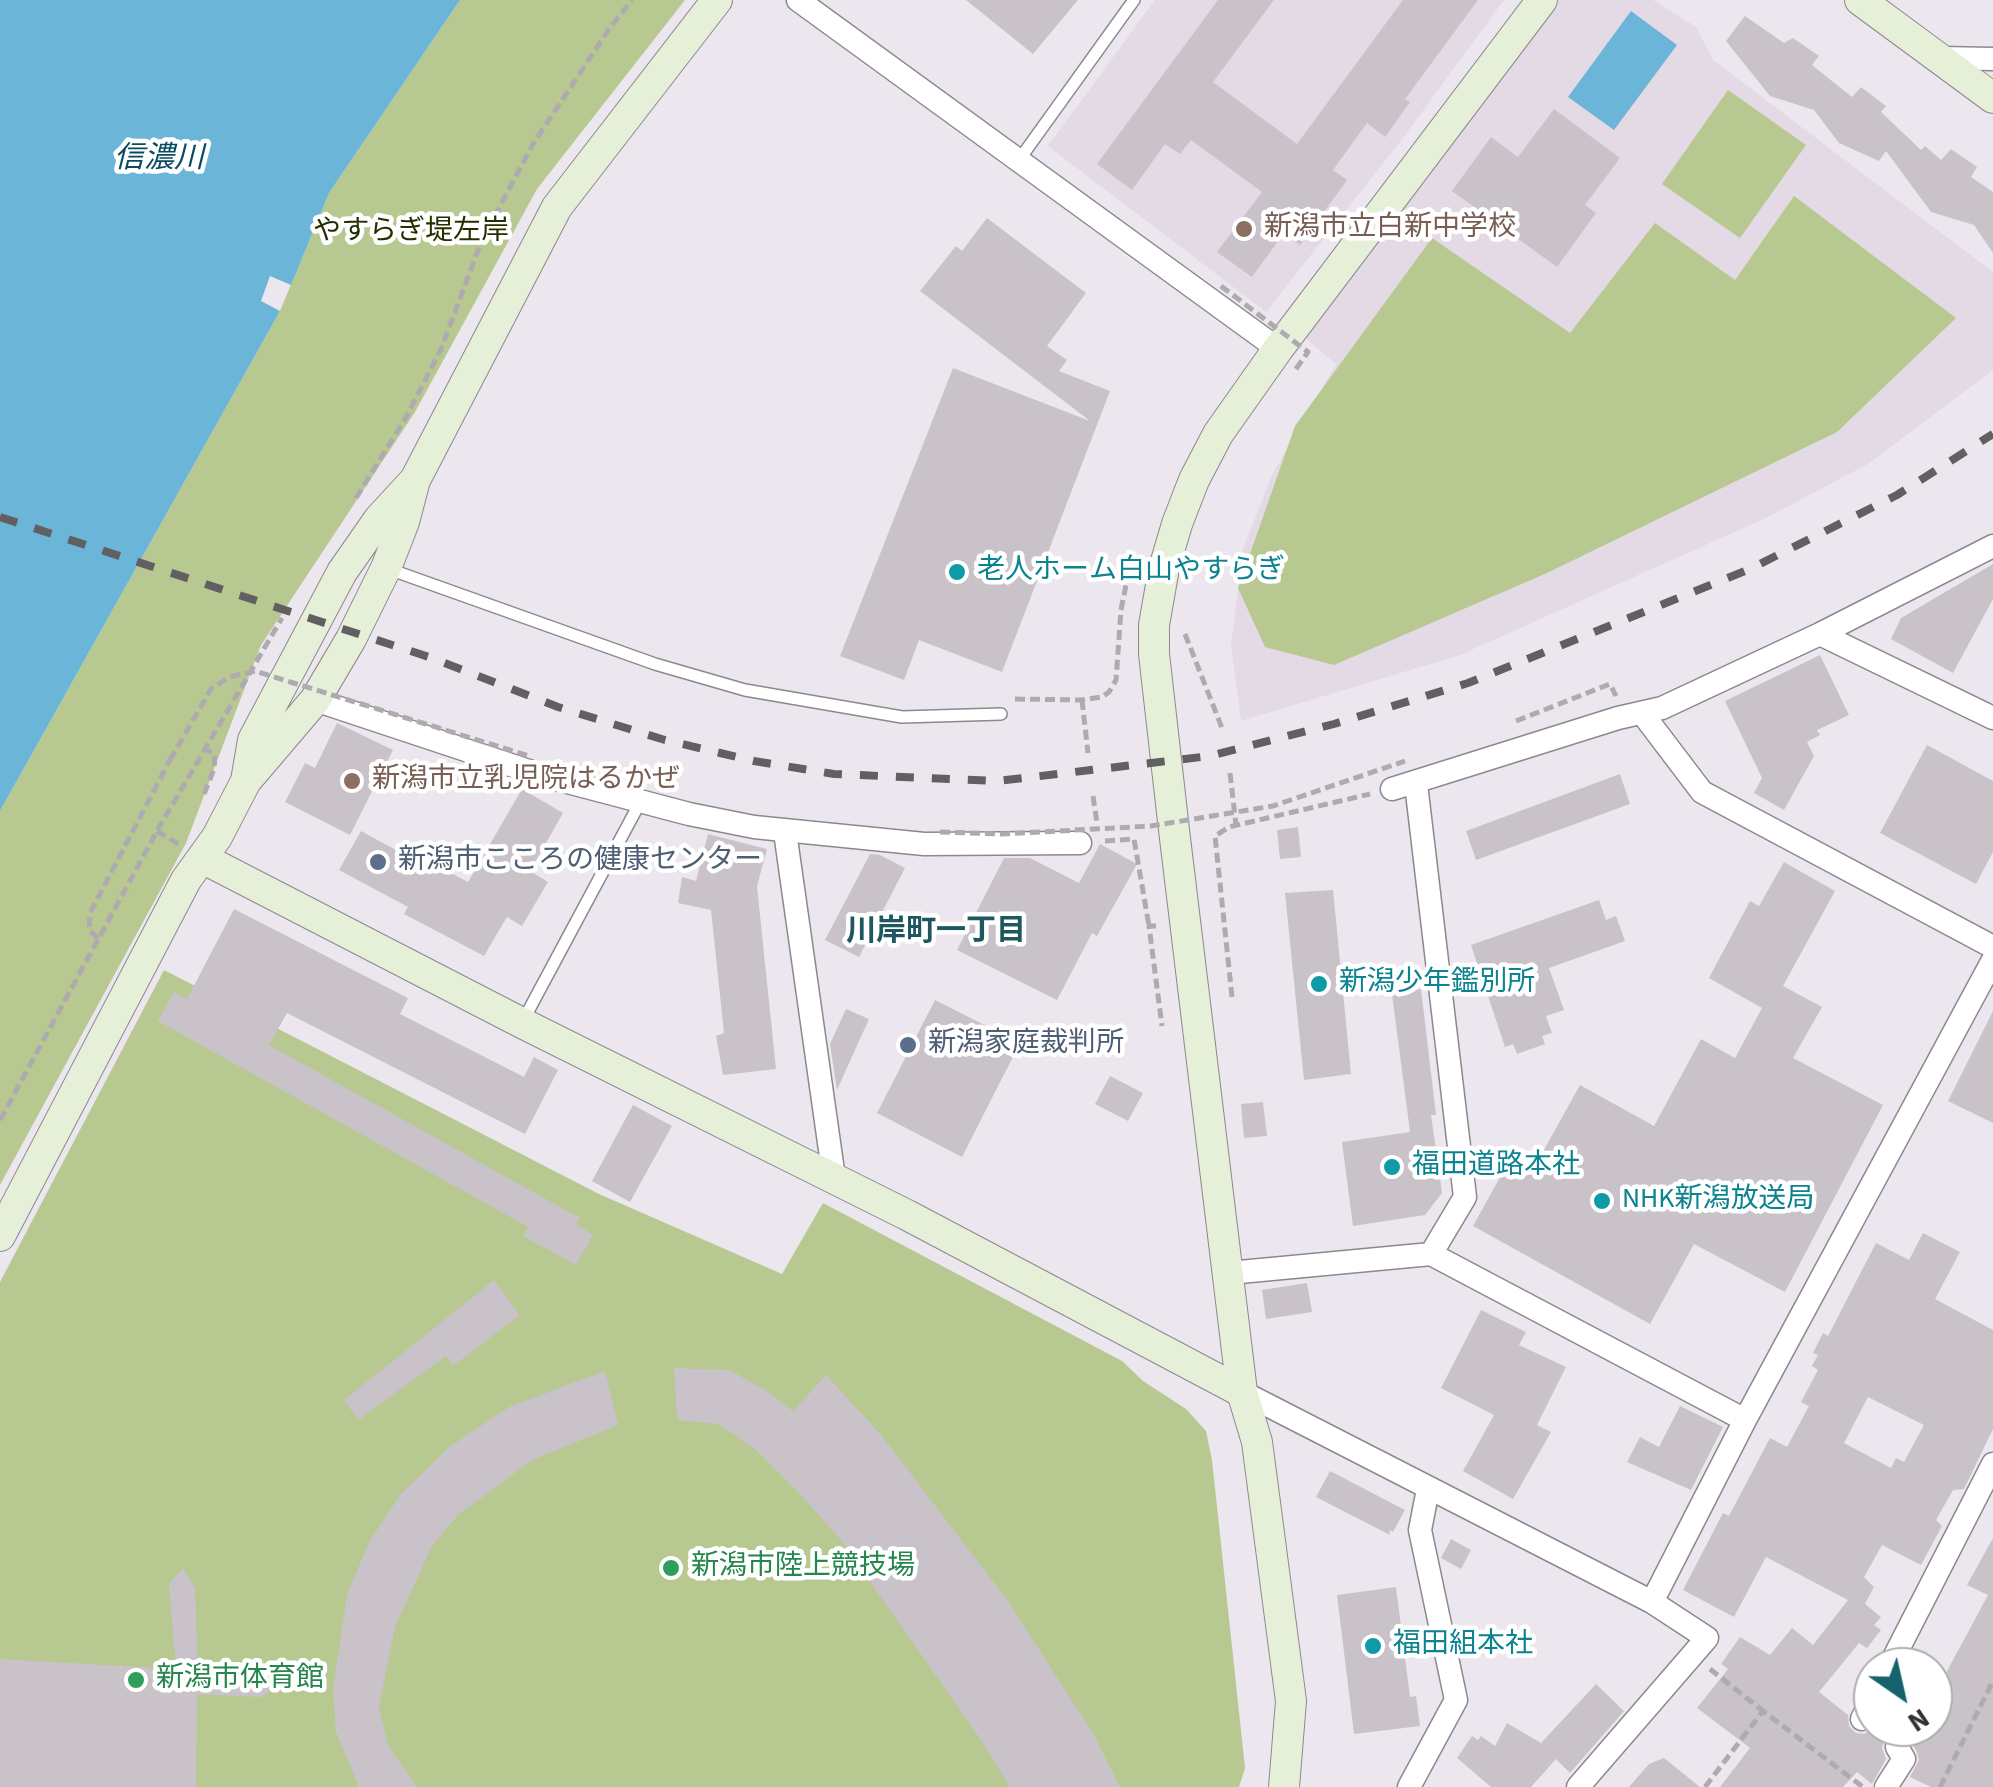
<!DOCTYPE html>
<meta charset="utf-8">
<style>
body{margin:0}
#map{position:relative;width:1993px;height:1787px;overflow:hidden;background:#ece7ee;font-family:"Source Sans 3",sans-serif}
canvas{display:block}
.north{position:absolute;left:1853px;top:1647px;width:100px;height:100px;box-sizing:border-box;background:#fff;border:2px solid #adadae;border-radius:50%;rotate:146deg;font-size:28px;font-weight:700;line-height:40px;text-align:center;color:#333134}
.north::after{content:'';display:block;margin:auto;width:35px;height:45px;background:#16636d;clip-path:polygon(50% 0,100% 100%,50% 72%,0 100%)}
</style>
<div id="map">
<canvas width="1993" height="1787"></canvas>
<div class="north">N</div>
</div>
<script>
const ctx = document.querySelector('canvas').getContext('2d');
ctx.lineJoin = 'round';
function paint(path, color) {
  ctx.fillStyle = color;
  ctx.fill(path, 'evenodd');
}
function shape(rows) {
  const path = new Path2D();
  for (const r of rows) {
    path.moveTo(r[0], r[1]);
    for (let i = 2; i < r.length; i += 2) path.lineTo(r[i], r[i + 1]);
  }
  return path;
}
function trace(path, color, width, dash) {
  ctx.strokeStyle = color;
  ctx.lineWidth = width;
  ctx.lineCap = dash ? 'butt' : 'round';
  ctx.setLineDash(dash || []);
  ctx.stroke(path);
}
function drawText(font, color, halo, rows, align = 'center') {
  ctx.font = font + ' "Source Sans 3","Noto Sans JP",sans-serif';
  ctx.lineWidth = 9;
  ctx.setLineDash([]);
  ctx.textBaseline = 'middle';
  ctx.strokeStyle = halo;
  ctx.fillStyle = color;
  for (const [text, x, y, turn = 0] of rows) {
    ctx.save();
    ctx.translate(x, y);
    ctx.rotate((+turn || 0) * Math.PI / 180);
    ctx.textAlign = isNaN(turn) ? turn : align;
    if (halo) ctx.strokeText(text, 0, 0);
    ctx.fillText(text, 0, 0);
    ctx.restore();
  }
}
const built = shape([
 [1155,0,1504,0,1403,138,1266,312,1048,146],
 [1556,0,1653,0,1696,27,1713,60,1993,272,1993,370,1868,464,1768,517,1460,655,1241,721,1231,645,1243,549,1272,475,1336,364,1305,338,1457,139,1495,80]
]);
const green = shape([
 [460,0,685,0,537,189,415,412,261,645,186,843,0,1185,0,811,280,311,329,193],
 [1728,90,1806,145,1740,238,1662,184],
 [1794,196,1956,318,1837,432,1547,573,1334,665,1265,647,1238,588,1295,426,1432,238,1570,333,1655,223,1735,280],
 [164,970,599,1194,782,1274,823,1203,1122,1361,1143,1381,1186,1409,1206,1431,1212,1460,1245,1768,1239,1787,0,1787,0,1282]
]);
const water = shape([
 [0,0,460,0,329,193,291,285,270,276,261,301,280,311,0,811],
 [1631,11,1677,45,1614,130,1568,97]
]);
const building = shape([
 [966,0,1078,0,1033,54],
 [1218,0,1274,0,1213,82,1297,144,1403,0,1478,0,1405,99,1410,102,1385,137,1367,123,1333,170,1347,180,1300,245,1284,233,1252,277,1217,252,1262,192,1191,140,1180,154,1165,144,1132,190,1097,164],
 [1745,16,1784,43,1793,38,1819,56,1812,65,1852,97,1861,87,1886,106,1881,112,1921,150,1925,146,1941,160,1951,149,1977,167,1971,177,1993,192,1993,253,1974,225,1931,212,1886,151,1879,161,1839,143,1814,110,1770,96,1726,41],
 [1554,109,1620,158,1585,205,1596,213,1557,267,1452,191,1491,137,1518,157],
 [987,218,1086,293,1047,346,1067,360,1059,371,1110,391,1002,672,919,640,904,680,840,656,953,368,1090,421,920,291,956,246,962,251],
 [1993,564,1993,599,1953,673,1891,639,1901,618],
 [1820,655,1849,715,1817,730,1820,735,1807,742,1814,756,1784,810,1754,793,1762,778,1725,701],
 [337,723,393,750,350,835,285,802,305,763,315,768],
 [1927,745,1993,781,1993,852,1976,884,1880,833],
 [1620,774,1630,804,1476,860,1466,831],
 [522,789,563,813,530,871,548,882,522,926,507,917,484,956,404,914,408,907,339,870,361,831,429,868,432,863,468,882],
 [1298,827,1301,857,1280,859,1277,830],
 [708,834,767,849,757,886,776,1069,723,1075,716,1036,724,1033,711,910,678,903,682,877,696,881],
 [1100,844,1137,864,1097,936,1092,933,1057,1000,957,950,1004,858,1030,858,1079,883],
 [870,854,880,855,905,868,859,957,825,940],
 [1784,862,1835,891,1783,986,1822,1007,1793,1058,1883,1105,1785,1292,1694,1244,1650,1324,1473,1226,1508,1163,1530,1175,1580,1085,1654,1126,1701,1039,1735,1058,1762,1008,1709,978,1750,901,1759,906],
 [1333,890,1351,1074,1304,1080,1285,893],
 [1599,900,1606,920,1616,916,1625,941,1549,968,1564,1010,1546,1016,1552,1033,1542,1036,1545,1044,1517,1054,1513,1044,1505,1047,1471,945],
 [234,909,408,998,400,1014,524,1077,534,1057,558,1070,525,1134,287,1013,269,1045,580,1218,576,1224,593,1235,576,1265,523,1236,528,1227,158,1021,174,992,187,999],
 [1421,989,1436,1115,1431,1115,1442,1193,1425,1215,1353,1226,1342,1142,1410,1132,1392,994],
 [935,1000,1020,1043,962,1157,877,1113],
 [846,1009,869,1019,837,1090,830,1044],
 [1993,1011,1993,1123,1948,1101],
 [1110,1076,1143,1093,1128,1121,1095,1104],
 [1263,1102,1267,1136,1244,1138,1241,1104],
 [633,1105,672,1126,630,1202,592,1181],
 [1923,1233,1960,1252,1935,1299,1993,1330,1993,1429,1964,1489,1953,1490,1936,1520,1942,1526,1921,1565,1882,1545,1864,1577,1874,1587,1865,1604,1881,1617,1874,1625,1881,1630,1867,1648,1859,1643,1819,1692,1848,1715,1849,1726,1856,1733,1864,1734,1874,1727,1933,1727,1933,1697,1988,1595,1967,1585,1993,1538,1993,1787,1931,1787,1910,1777,1919,1760,1917,1752,1909,1739,1898,1732,1884,1740,1882,1748,1886,1759,1872,1784,1857,1772,1843,1787,1720,1787,1750,1748,1697,1708,1728,1669,1721,1664,1740,1637,1770,1655,1792,1628,1813,1645,1848,1600,1766,1557,1734,1617,1683,1590,1723,1513,1729,1516,1770,1438,1787,1447,1809,1406,1801,1402,1818,1370,1812,1366,1818,1355,1813,1353,1823,1333,1828,1336,1876,1243,1909,1260],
 [1868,1397,1924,1425,1904,1462,1896,1458,1891,1468,1844,1443],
 [494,1280,520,1315,453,1366,446,1356,358,1420,344,1400],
 [1307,1283,1312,1312,1266,1319,1262,1290],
 [1481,1310,1526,1332,1519,1345,1566,1367,1537,1425,1551,1432,1513,1499,1463,1471,1494,1415,1441,1388],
 [674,1368,729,1370,764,1389,793,1411,826,1375,882,1436,1008,1601,1094,1735,1120,1787,1010,1787,983,1743,841,1540,798,1492,756,1450,718,1424,677,1420],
 [605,1371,618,1425,532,1460,458,1515,432,1546,395,1627,379,1707,388,1745,417,1787,359,1787,336,1732,333,1690,347,1595,369,1542,401,1494,449,1447,509,1407],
 [1680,1406,1723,1427,1691,1490,1627,1462,1640,1437,1659,1447],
 [1330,1471,1405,1510,1393,1532,1389,1530,1390,1535,1316,1497],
 [1451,1539,1471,1550,1461,1569,1441,1558],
 [183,1568,195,1588,198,1671,203,1671,200,1674,264,1674,279,1686,261,1697,197,1694,196,1787,0,1787,0,1659,176,1669,169,1584],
 [1396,1587,1410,1697,1416,1696,1420,1726,1354,1734,1337,1595],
 [1596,1684,1624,1711,1570,1773,1556,1759,1531,1787,1491,1787,1457,1758,1472,1736,1478,1740,1481,1736,1495,1746,1507,1723,1541,1743],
 [1664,1758,1700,1787,1629,1787,1649,1764]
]);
const path = shape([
 [356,498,405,419,441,349,482,240,533,144,609,29,632,0],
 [1185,634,1222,728],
 [1015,699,1082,700,1102,697,1109,692,1116,680,1121,610,1131,560,1138,561],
 [1082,700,1088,753],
 [1516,721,1610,684,1616,696],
 [1230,773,1236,825],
 [204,794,214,769,215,755,206,749],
 [1093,796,1097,823],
 [157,831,180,845],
 [1105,841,1134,839,1149,926],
 [1156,926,1149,926,1162,1026],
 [98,938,89,930,90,913,170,760],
 [1232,997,1215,836,1229,827,1370,794],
 [0,1120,157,831,282,618],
 [1710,1669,1763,1711],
 [1705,1787,1763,1711,1863,1787],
 [1940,1787,1993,1681]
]);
const lane = shape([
 [1019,160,1134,0],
 [386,568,655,664,745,690,902,717,1001,714],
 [524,1019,636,810]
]);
const street = shape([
 [798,0,1278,349],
 [1940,58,1993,59],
 [1820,634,1993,718],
 [315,700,541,775,689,814,754,827,924,844,1080,843],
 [1642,713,1702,792,1993,947],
 [1392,789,1618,718,1662,708,1820,634,1993,546],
 [785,832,834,1178],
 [1431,1254,1745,1420],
 [1229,1273,1431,1254,1465,1197,1416,784],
 [1242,1392,1652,1602,1745,1420,1993,960],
 [1889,1667,1993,1464],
 [1862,1719,1873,1697],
 [1409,1787,1456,1700,1420,1530,1428,1489],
 [1578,1787,1707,1638,1652,1602],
 [1886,1787,1904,1759,1897,1747]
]);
const secondary = shape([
 [1860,0,1993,98],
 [246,781,253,740,342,572,379,519,413,482],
 [202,858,522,1023,907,1215,1242,1392],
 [0,1236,186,880,217,837,246,781,315,700,351,639,386,568,404,522,415,480,557,207,717,0],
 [1284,1787,1291,1701,1257,1442,1242,1392,1174,830,1154,654,1154,625,1164,568,1177,524,1194,480,1218,434,1278,349,1542,0]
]);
const rail = shape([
 [0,517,429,657,558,707,665,740,754,761,834,774,998,781,1210,756,1334,724,1468,683,1750,569,1897,495,1993,434]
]);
const pathBridge = shape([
 [1221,286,1308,352,1293,373],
 [170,760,211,689,229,677,255,671,529,756],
 [940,832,1003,834,1151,826,1273,806,1405,761]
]);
const markers = [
 [1244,229,10,"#8d6e63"],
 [957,572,10,"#0f9aa8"],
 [352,781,10,"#8d6e63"],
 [378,862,10,"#5c6f8a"],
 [1319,984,10,"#0f9aa8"],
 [908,1045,10,"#5c6f8a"],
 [1392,1167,10,"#0f9aa8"],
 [1602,1201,10,"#0f9aa8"],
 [671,1568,10,"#2e9e5b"],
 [1373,1646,10,"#0f9aa8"],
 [136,1680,10,"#2e9e5b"]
];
const educationNames = [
 ["新潟市立白新中学校",1264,229],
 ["新潟市立乳児院はるかぜ",372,781]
];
const parkNames = [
 ["やすらぎ堤左岸",411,233]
];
const cultureNames = [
 ["老人ホーム白山やすらぎ",977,572],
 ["新潟少年鑑別所",1339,984],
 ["福田道路本社",1412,1167],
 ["NHK新潟放送局",1622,1201],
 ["福田組本社",1393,1646]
];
const serviceNames = [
 ["新潟市こころの健康センター",398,862],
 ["新潟家庭裁判所",928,1045]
];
const leisureNames = [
 ["新潟市陸上競技場",691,1568],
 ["新潟市体育館",156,1680]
];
const waterNames = [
 ["信濃川",159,160]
];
const neighbourhoodNames = [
 ["川岸町一丁目",936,933]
];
paint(built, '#e3dae6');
paint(green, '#b7c891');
paint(water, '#6bb6d8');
paint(building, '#c9c3c9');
trace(lane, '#8c888e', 14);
trace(street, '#8c888e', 25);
trace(secondary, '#8c888e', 32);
trace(path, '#aeaaaf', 5, [10, 5]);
trace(lane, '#fff', 11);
trace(street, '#fff', 22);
trace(secondary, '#e6f0d9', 30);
trace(rail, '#625f63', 8, [18, 18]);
trace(pathBridge, '#aeaaaf', 5, [10, 5]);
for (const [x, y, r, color] of markers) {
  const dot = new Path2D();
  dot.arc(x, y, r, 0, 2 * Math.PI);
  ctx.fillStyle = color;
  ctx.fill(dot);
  trace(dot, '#fff', 4);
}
drawText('28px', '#785e54', '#fff', educationNames, 'left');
drawText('28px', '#242f00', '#fff', parkNames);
drawText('28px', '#0d838f', '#fff', cultureNames, 'left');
drawText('28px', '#4e5e75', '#fff', serviceNames, 'left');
drawText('28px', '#27864d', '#fff', leisureNames, 'left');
drawText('italic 30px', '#084b62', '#fff', waterNames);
drawText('bold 30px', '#1e5760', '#fff', neighbourhoodNames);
</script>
